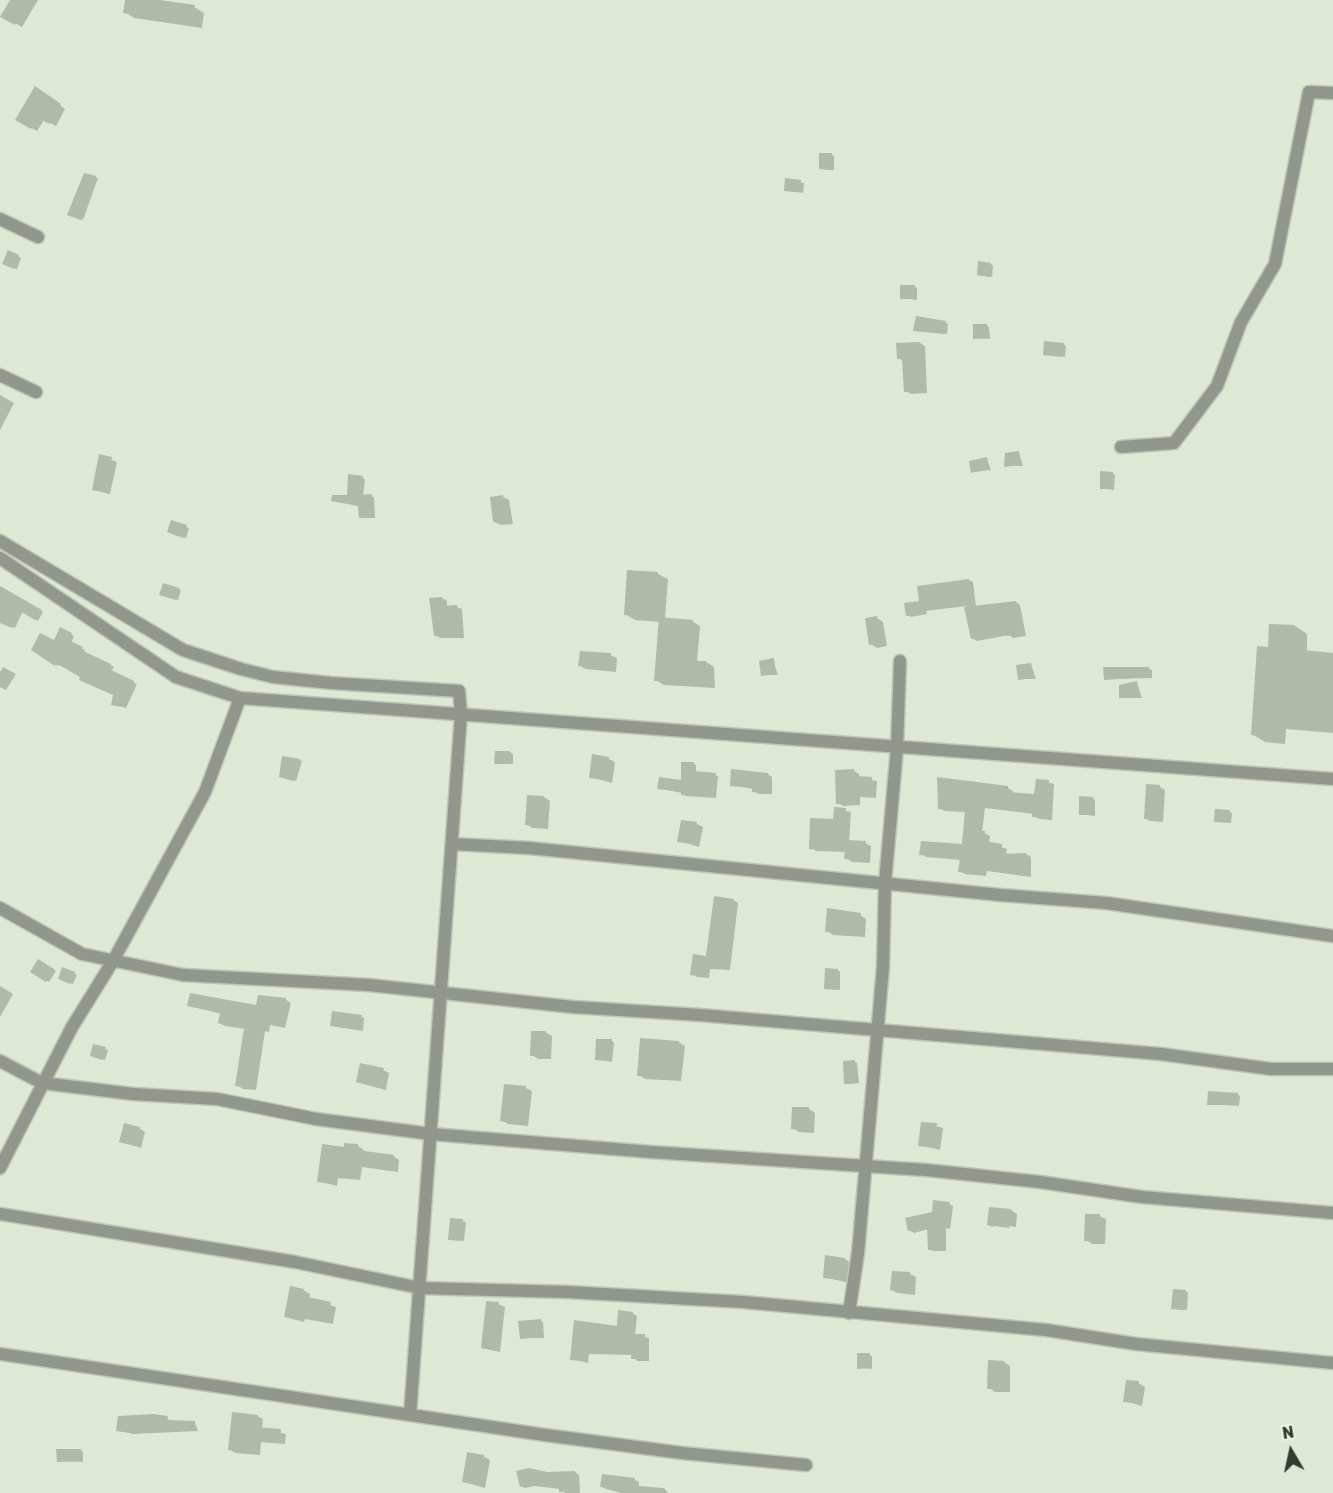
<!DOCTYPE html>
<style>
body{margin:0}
#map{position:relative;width:1333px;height:1493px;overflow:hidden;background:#dde9d4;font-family:Rubik,sans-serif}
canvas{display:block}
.north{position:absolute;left:1261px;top:1421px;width:60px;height:60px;-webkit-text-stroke:4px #eaf7e1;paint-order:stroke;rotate:351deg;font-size:16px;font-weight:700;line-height:24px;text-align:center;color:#343930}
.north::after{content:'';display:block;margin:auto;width:21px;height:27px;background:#343930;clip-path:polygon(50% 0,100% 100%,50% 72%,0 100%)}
</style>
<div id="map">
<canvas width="1333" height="1493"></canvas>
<div class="north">N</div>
</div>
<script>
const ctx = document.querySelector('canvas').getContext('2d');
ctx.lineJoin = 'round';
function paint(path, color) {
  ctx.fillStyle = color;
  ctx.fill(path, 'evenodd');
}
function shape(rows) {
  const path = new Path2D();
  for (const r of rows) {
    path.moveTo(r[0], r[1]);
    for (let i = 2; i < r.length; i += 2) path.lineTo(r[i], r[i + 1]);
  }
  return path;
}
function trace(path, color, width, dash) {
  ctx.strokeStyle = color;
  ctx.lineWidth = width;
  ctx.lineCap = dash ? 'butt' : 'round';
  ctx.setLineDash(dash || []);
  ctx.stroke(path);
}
const shadow = shape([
 [12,0,38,0,22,27,3,16],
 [126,0,150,0,194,7,204,13,202,28,134,18,125,12],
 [41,91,65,109,56,126,44,120,37,131,17,120],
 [832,155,834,156,834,170,820,169],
 [84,175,98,178,83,220,69,214],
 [787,180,804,183,803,193,788,191],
 [9,252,21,258,17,269,4,264],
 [991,264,993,266,992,277,978,275],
 [915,287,917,288,917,300,901,298],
 [945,323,948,324,947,334,915,330],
 [987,326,989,327,990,339,975,338],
 [920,343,925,346,927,393,911,394,906,391,903,361,899,358,898,344],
 [1063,344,1066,346,1065,357,1044,354],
 [0,395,14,403,0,430],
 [1019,453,1023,466,1006,466],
 [101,456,117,462,110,494,93,490],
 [987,459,991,470,973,472],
 [1112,473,1115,475,1114,490,1101,488],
 [362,478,365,479,363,496,374,497,375,518,363,518,360,517,360,506,333,500,348,496],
 [503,497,509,500,513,524,501,525,494,522],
 [186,527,189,528,186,538,172,533],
 [628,571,658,574,668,579,665,619,692,621,700,626,697,662,706,662,714,667,715,688,664,685,656,680,660,622,635,620,625,614],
 [969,580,973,582,976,607,1016,602,1020,605,1026,636,1013,638,1009,635,977,641,972,638,966,606,926,611,927,614,911,617,907,615,921,602],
 [2,588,43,612,38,621,23,611,15,628,0,621],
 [178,589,181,590,178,600,163,596],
 [442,598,447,601,447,607,457,607,462,609,464,638,440,638,435,635],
 [877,618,883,622,887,646,877,648,871,644],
 [1295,626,1307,634,1307,652,1333,654,1333,733,1286,729,1285,744,1265,742,1252,734,1269,648],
 [61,629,74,636,71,643,85,650,84,652,114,667,111,672,137,684,126,708,113,704,115,695,60,664,58,666,33,650,54,642],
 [610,655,617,658,616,672,586,669,580,666],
 [773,660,778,675,763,675],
 [1031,664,1036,679,1019,679],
 [3,667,16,674,6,690,0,687,0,672],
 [1149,669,1152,670,1152,678,1106,679],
 [1137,683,1142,698,1120,697],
 [510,752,513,754,513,764,496,763],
 [609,759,615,762,612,783,590,777],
 [300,760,302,761,296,781,283,778],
 [694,764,696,765,696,773,718,776,716,798,685,796,682,793,659,788,682,781],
 [854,771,859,774,859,778,877,781,876,798,860,797,860,805,843,806,838,803],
 [768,774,772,777,772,794,758,794,753,789,732,785],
 [1037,780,1054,784,1052,820,1039,819,1034,814,985,808,982,832,990,836,989,843,1007,849,1006,855,1026,854,1031,857,1031,877,987,871,986,876,965,874,960,871,961,860,926,857,921,854,964,846,966,812,945,811,939,808,1008,788,1013,791,1013,794,1035,796],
 [1160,787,1165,790,1163,822,1150,821,1145,818],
 [544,797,550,801,548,829,532,828,526,824],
 [1093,798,1095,800,1095,816,1080,814],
 [836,809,851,812,849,842,865,843,871,846,870,863,852,862,846,858,846,852,816,851,810,848,835,821],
 [1229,812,1232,813,1231,823,1215,821],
 [697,824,703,827,699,847,679,841],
 [733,900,738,903,730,970,710,969,709,978,697,977,692,974,707,957],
 [860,915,866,919,865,937,833,935,827,931],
 [39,961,56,971,49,982,32,972],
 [838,970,840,972,840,990,825,988],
 [74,973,77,975,73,984,62,980],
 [0,986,13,994,0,1017],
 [285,999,291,1003,285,1028,270,1025,269,1032,265,1031,256,1090,243,1089,237,1085,246,1029,225,1026,219,1023,221,1014,189,1005,258,1007],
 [362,1017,364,1018,363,1031,332,1026],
 [545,1032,552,1036,551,1059,538,1059,532,1055],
 [611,1041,614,1042,612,1062,596,1059],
 [678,1042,685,1046,681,1081,645,1079,639,1075],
 [105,1049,108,1050,105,1060,94,1057],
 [855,1062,857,1063,859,1083,848,1084,846,1083],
 [383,1070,389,1073,386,1090,357,1082],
 [526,1088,532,1091,528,1126,508,1124,501,1120],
 [1237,1094,1240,1096,1239,1106,1209,1104],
 [809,1109,815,1113,814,1133,799,1132,793,1128],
 [923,1123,943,1128,940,1150,920,1145],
 [139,1128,145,1132,141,1148,121,1141],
 [358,1146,364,1150,364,1153,393,1156,399,1160,398,1172,362,1167,360,1180,338,1178,337,1186,319,1181,345,1148],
 [949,1204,953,1206,950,1229,946,1228,946,1251,933,1251,929,1249,929,1229,914,1233,909,1230],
 [1011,1210,1017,1214,1016,1227,993,1224,993,1227,988,1225],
 [1099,1216,1106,1219,1105,1244,1092,1244,1086,1240],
 [451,1220,466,1222,464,1241,450,1239],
 [845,1259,851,1263,849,1283,824,1277],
 [893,1272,910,1274,916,1277,915,1295,898,1293,891,1290],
 [303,1290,310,1294,309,1299,336,1307,333,1324,305,1319,304,1322,286,1317],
 [1186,1291,1188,1293,1187,1310,1175,1309],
 [498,1304,505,1307,500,1352,482,1348],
 [632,1313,637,1316,635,1335,649,1338,649,1361,637,1361,633,1355,589,1354,588,1363,572,1359,618,1328],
 [540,1320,543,1322,544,1338,521,1338],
 [869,1355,872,1356,872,1369,859,1368],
 [1004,1362,1010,1366,1010,1392,995,1392,989,1388],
 [1138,1383,1145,1387,1142,1406,1125,1401],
 [257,1416,263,1419,262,1429,286,1434,285,1444,261,1442,260,1455,235,1453,229,1449],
 [167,1418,170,1421,195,1423,198,1431,133,1434,117,1430],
 [80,1450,83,1452,83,1462,59,1461],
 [483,1456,490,1460,485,1488,464,1482],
 [575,1472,579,1475,580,1493,565,1493,561,1489,534,1486,525,1488,521,1486,547,1473],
 [603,1476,635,1480,639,1482,639,1486,664,1488,668,1493,622,1493,606,1489,601,1486]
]);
const building = shape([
 [10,0,30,0,15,25,0,17],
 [125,0,160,0,195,5,192,23,123,13],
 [35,86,61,104,50,124,38,118,31,129,15,120],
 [819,153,832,153,832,170,819,169],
 [84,173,96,176,81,220,67,215],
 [785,178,801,180,800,192,784,191],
 [8,250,19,255,14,269,2,264],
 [978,261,991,263,990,277,977,275],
 [900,285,915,285,914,299,900,299],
 [916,316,946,321,945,334,913,331],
 [973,324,987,324,987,338,973,339],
 [1044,341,1064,343,1062,357,1043,355],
 [920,342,923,391,904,392,902,359,897,359,896,343],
 [1019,451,1021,465,1004,467,1005,453],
 [99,454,112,457,105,492,92,490],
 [987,457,989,469,971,473,969,461],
 [1100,471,1113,472,1112,489,1100,489],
 [348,474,363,476,360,495,372,494,373,517,359,518,358,506,331,501,332,495,347,495],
 [503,495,507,521,493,522,490,497],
 [171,520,187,525,183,538,167,532],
 [627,570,658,572,655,617,624,615],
 [969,579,972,603,923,610,924,613,906,616,904,603,919,601,917,586],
 [163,583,179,588,176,600,159,595],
 [0,586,42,610,35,620,20,611,12,628,0,623],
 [442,597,443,606,457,605,459,636,434,636,429,598],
 [1016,601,1021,634,1007,636,1007,633,971,639,964,607],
 [877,616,882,643,869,645,865,618],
 [659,617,693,620,689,661,706,661,707,684,654,681],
 [1269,624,1295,625,1294,649,1333,653,1333,728,1273,723,1272,738,1251,735,1257,646,1268,647],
 [60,627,72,633,69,640,83,647,81,650,111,664,109,669,134,681,122,707,111,705,113,695,79,680,80,677,56,663,55,666,31,650,40,633,54,640],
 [580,651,611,653,609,669,578,666],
 [774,658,776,674,761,676,759,661],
 [1031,663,1034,678,1018,680,1016,665],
 [1103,667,1149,667,1150,677,1104,680],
 [1137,681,1140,698,1119,698,1119,685],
 [495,751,510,751,511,764,494,764],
 [592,754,609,757,606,780,589,778],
 [282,756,300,759,293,781,279,777],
 [681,762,694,762,694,771,716,773,713,797,681,795,681,792,657,789,659,777,681,780],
 [731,769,768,773,767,793,752,792,752,788,730,786],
 [854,769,855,776,872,777,871,796,855,795,856,803,836,804,835,770],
 [937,777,1008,786,1008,792,1034,794,1036,779,1049,780,1046,818,1032,817,1032,812,980,805,977,830,985,831,984,841,1002,844,1001,854,1026,853,1026,875,982,869,981,874,958,872,960,858,919,855,921,841,962,844,965,810,938,809],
 [1146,784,1160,785,1158,820,1144,819],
 [527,795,544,796,542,826,525,825],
 [1079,796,1093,797,1093,815,1079,815],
 [834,807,846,808,844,850,809,849,810,818,833,819],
 [1215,809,1230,810,1229,823,1214,822],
 [681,820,697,822,693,844,677,842],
 [846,840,866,841,864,861,844,859],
 [714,896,734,899,725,968,706,967,704,977,690,975,693,954,706,956],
 [827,908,861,913,859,934,825,932],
 [38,959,54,969,46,982,30,972],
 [62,967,75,972,70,984,58,979],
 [825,968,838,969,837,990,824,989],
 [190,993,256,1005,258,995,286,998,279,1026,264,1023,263,1030,259,1029,251,1088,235,1086,244,1028,218,1023,220,1013,187,1006],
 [332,1011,362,1015,360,1030,330,1026],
 [531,1031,546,1031,545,1056,530,1056],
 [640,1038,679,1041,675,1079,637,1076],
 [596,1039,612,1039,610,1061,595,1060],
 [93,1044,106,1047,102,1060,90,1056],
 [855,1060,856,1083,844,1084,843,1061],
 [360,1063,384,1068,379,1088,356,1082],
 [504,1084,526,1086,522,1124,500,1121],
 [1208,1091,1238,1093,1237,1105,1207,1105],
 [792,1107,809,1107,808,1130,791,1129],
 [921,1122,937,1123,934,1148,918,1146],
 [124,1123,140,1127,135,1146,119,1142],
 [344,1143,358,1144,358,1150,394,1155,392,1169,356,1165,354,1178,332,1175,331,1184,317,1182,322,1144,344,1147],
 [933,1200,950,1202,946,1227,942,1227,942,1250,928,1250,927,1227,908,1231,905,1218,932,1212],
 [989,1207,1011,1209,1009,1228,987,1225],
 [1085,1214,1100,1214,1099,1241,1084,1241],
 [450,1218,463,1219,462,1241,448,1240],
 [825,1255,845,1258,842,1280,823,1278],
 [892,1271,910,1272,909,1292,890,1290],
 [290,1286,304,1289,303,1296,331,1302,326,1322,299,1316,298,1320,284,1317],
 [1173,1289,1186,1290,1184,1310,1171,1309],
 [486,1301,499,1302,493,1350,481,1348],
 [618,1310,633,1312,631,1334,645,1334,645,1359,631,1359,631,1354,584,1352,583,1361,570,1360,574,1320,617,1326],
 [541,1319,542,1337,520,1339,518,1321],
 [857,1353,870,1353,870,1368,857,1369],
 [988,1360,1004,1361,1004,1389,987,1389],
 [1126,1380,1139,1381,1136,1403,1123,1402],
 [232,1412,258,1415,257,1427,281,1429,280,1442,256,1440,255,1452,228,1450],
 [153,1414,168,1416,167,1420,195,1421,195,1430,130,1433,116,1431,118,1416],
 [56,1449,81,1449,81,1461,57,1462],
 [467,1452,484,1455,479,1485,462,1482],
 [529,1468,547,1472,575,1471,576,1491,559,1492,559,1488,529,1484,520,1487,516,1471],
 [602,1474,635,1478,633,1493,620,1493,621,1490,600,1487]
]);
const street = shape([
 [0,219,38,237],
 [0,375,36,392],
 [1121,447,1174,443,1217,386,1241,322,1275,264,1309,92,1333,93],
 [0,541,183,650,241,669,273,677,331,683,459,691,461,714,410,1415],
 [0,558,176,677,240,698,1333,779],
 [452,844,529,848,1000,895,1106,903,1333,936],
 [0,908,82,954,183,975,369,985,573,1007,700,1015,1161,1054,1271,1069,1333,1069],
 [0,1061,42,1083,133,1094,217,1099,316,1119,431,1134,651,1152,926,1170,1040,1182,1142,1197,1333,1213],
 [0,1168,72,1027,113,961,205,792,240,698],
 [0,1214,295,1262,420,1288,568,1292,743,1302,1046,1330,1136,1344,1333,1363],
 [849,1313,858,1253,883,967,885,883,897,748,900,661],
 [0,1354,545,1435,682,1453,806,1465]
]);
paint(shadow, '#0003');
paint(building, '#afbba6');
trace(street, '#bbc6b3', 15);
trace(street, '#92978e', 12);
</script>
